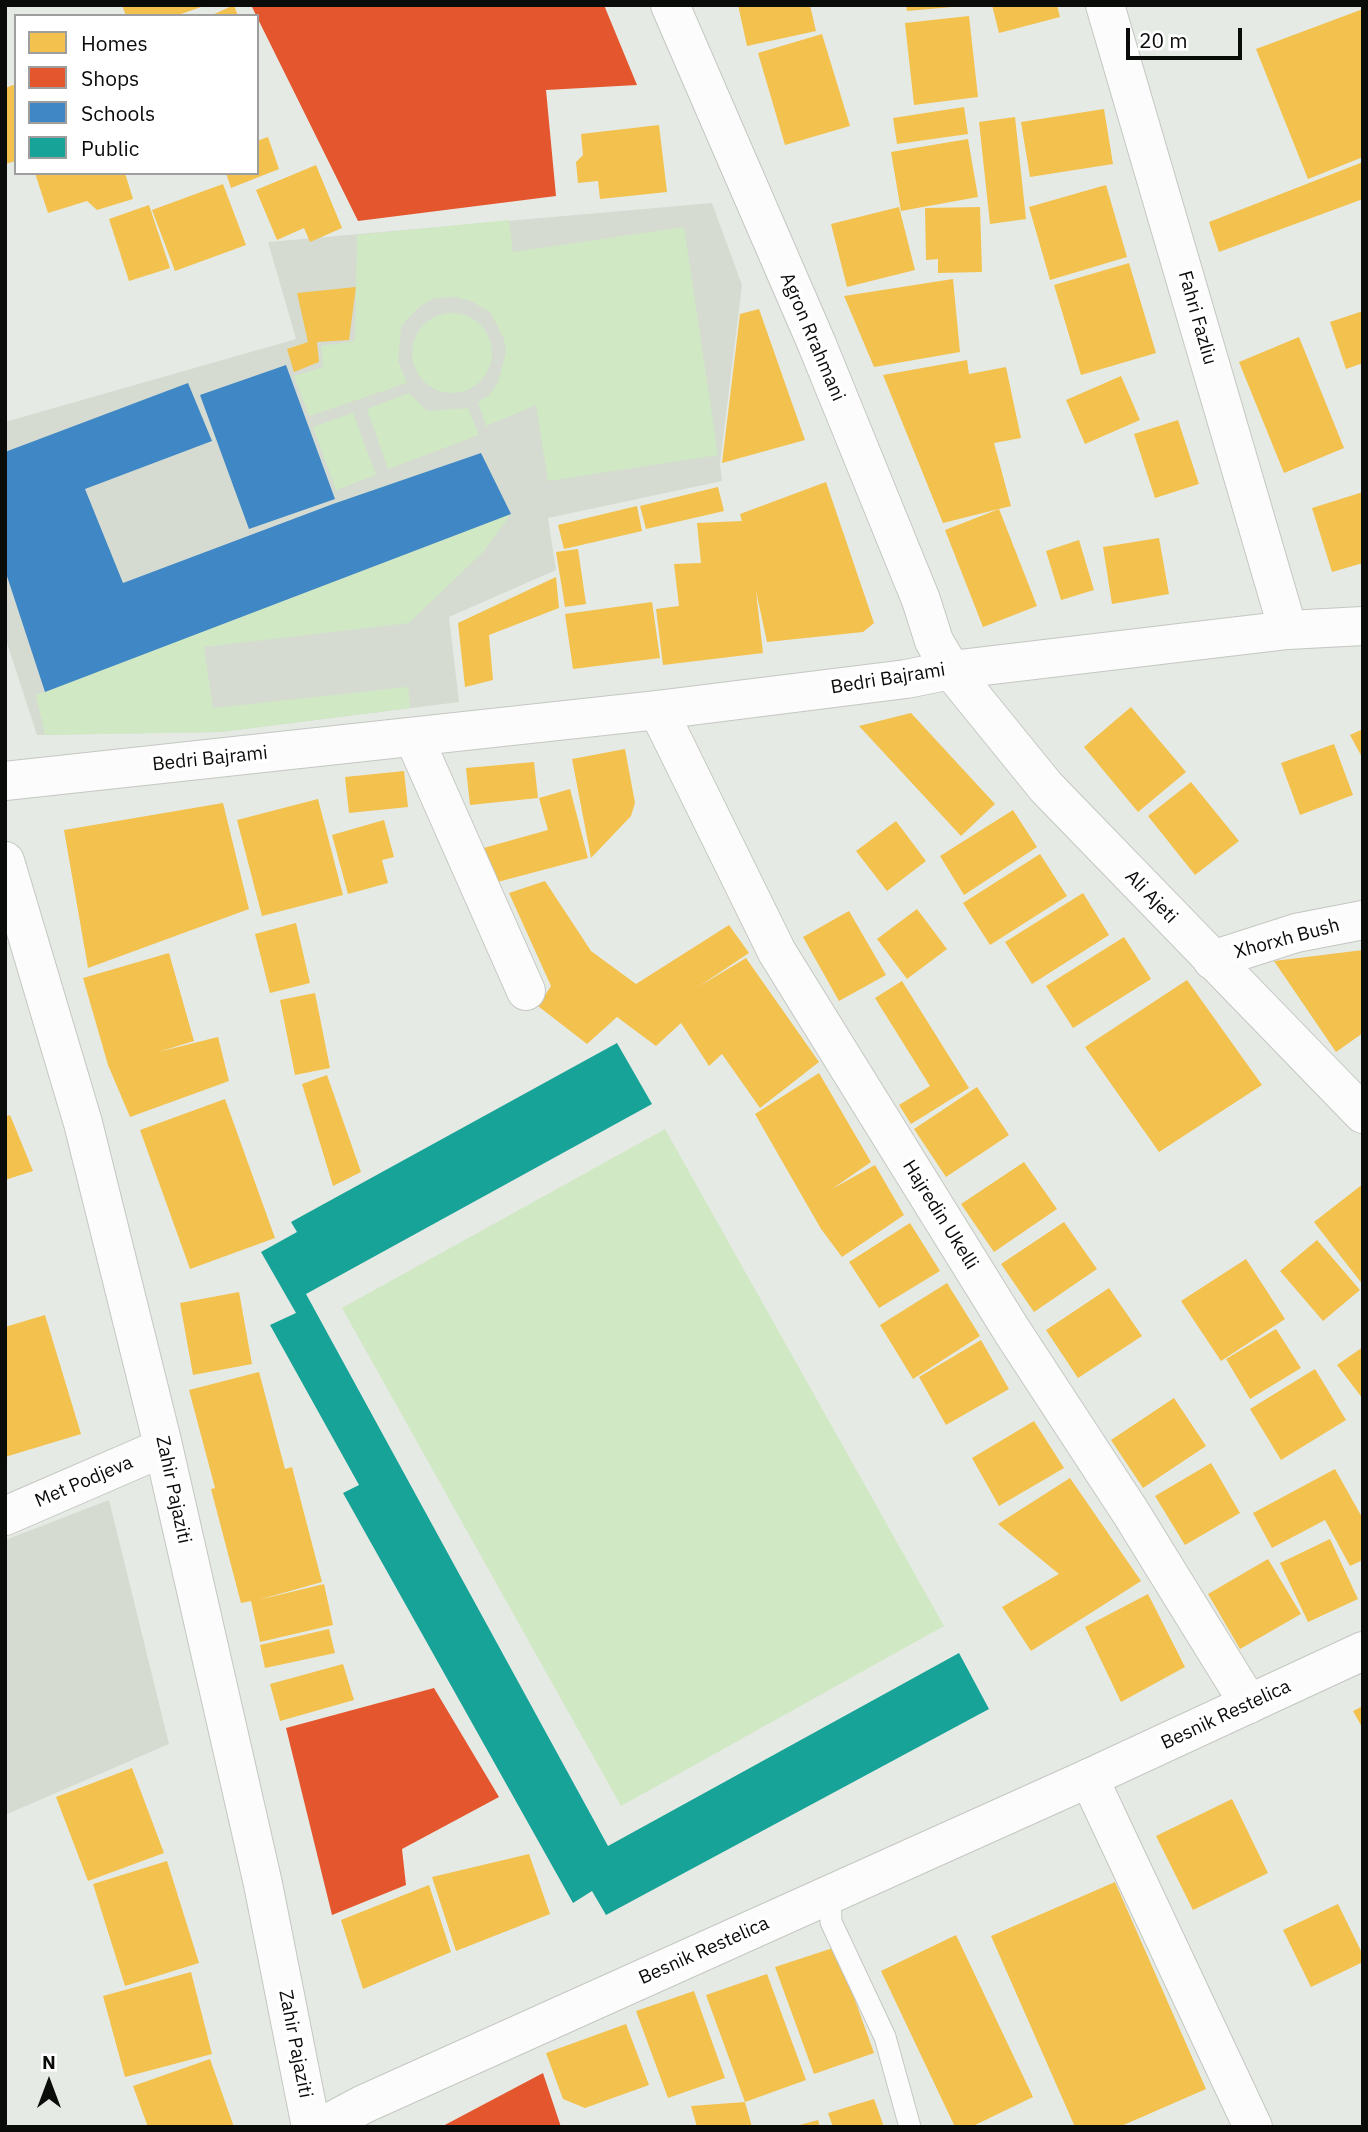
<!DOCTYPE html>
<style>
body{margin:0}
#map{position:relative;width:1368px;height:2132px;overflow:hidden;background:#e6eae4;font-family:"IBM Plex Sans",sans-serif}
canvas{display:block}
.frame{position:absolute;inset:0;border:7px solid #0a0c09;pointer-events:none}
.legend{position:absolute;left:14px;top:14px;width:245px;height:161px;box-sizing:border-box;background:#fff;border:2px solid #9d9e9d;margin:0;padding:9px 12px;list-style:none;font-size:21px;color:#0a0c09}
.legend li{display:flex;align-items:center;gap:14px;height:35px}
.legend b{width:35px;border:2px solid #9d9e9d}
.north{position:absolute;left:14px;top:2048px;width:70px;height:70px;-webkit-text-stroke:5px #fff;paint-order:stroke;rotate:0deg;font-size:19px;font-weight:700;line-height:28px;text-align:center;color:#0a0c09}
.north::after{content:'';display:block;margin:auto;width:24px;height:32px;background:#0a0c09;clip-path:polygon(50% 0,100% 100%,50% 72%,0 100%)}
.scale{position:absolute;left:1126px;top:28px;width:116px;height:32px;box-sizing:border-box;border:4px solid #0a0c09;border-top:0;padding-left:9px;font-size:21px;line-height:24px;white-space:nowrap;color:#0a0c09;-webkit-text-stroke:5px #fff;paint-order:stroke}
</style>
<div id="map">
<canvas width="1368" height="2132"></canvas>
<div class="frame"></div>
<ul class="legend">
<li><b style="height:19px;background:#f2c14e"></b>Homes</li>
<li><b style="height:19px;background:#e4572e"></b>Shops</li>
<li><b style="height:19px;background:#3f88c5"></b>Schools</li>
<li><b style="height:19px;background:#17a398"></b>Public</li>
</ul>
<div class="north">N</div>
<div class="scale">20 m</div>
</div>
<script>
const ctx = document.querySelector('canvas').getContext('2d');
ctx.lineJoin = 'round';
function paint(path, color) {
  ctx.fillStyle = color;
  ctx.fill(path, 'evenodd');
}
function shape(rows) {
  const path = new Path2D();
  for (const r of rows) {
    if (r.length === 3) {
      path.moveTo(r[0] + r[2], r[1]);
      path.arc(r[0], r[1], r[2], 0, 2 * Math.PI);
      continue;
    }
    path.moveTo(r[0], r[1]);
    for (let i = 2; i < r.length; i += 2) path.lineTo(r[i], r[i + 1]);
  }
  return path;
}
function trace(path, color, width, dash) {
  ctx.strokeStyle = color;
  ctx.lineWidth = width;
  ctx.lineCap = dash ? 'butt' : 'round';
  ctx.setLineDash(dash || []);
  ctx.stroke(path);
}
function drawText(font, color, halo, rows, align = 'center') {
  ctx.font = font + ' "IBM Plex Sans",sans-serif';
  ctx.lineWidth = 7;
  ctx.setLineDash([]);
  ctx.textBaseline = 'middle';
  ctx.strokeStyle = halo;
  ctx.fillStyle = color;
  for (const [text, x, y, turn = 0] of rows) {
    ctx.save();
    ctx.translate(x, y);
    ctx.rotate((+turn || 0) * Math.PI / 180);
    ctx.textAlign = isNaN(turn) ? turn : align;
    if (halo) ctx.strokeText(text, 0, 0);
    ctx.fillText(text, 0, 0);
    ctx.restore();
  }
}
const built = shape([
 [712,203,742,285,720,464,722,481,548,518,556,570,449,617,459,702,221,732,37,735,5,637,5,422,296,339,268,242],
 [109,1500,169,1744,5,1815,5,1540]
]);
const green = shape([
 [509,220,513,252,684,227,718,455,548,481,536,405,486,426,478,402,489,395,498,383,506,352,504,339,490,312,471,301,456,297,434,298,419,307,401,326,398,360,407,383,309,416,294,376,323,367,321,346,355,341,357,235],
 [452,353,40],
 [409,393,427,411,468,408,479,435,388,469,367,409],
 [353,413,376,475,336,490,313,427],
 [511,514,483,552,409,623,204,647,213,708,408,687,410,708,221,732,45,735,36,695],
 [665,1129,944,1626,621,1806,342,1308]
]);
const homes = shape([
 [122,5,204,5,204,6,175,16,126,16],
 [234,5,238,16,210,16],
 [738,5,810,5,816,31,747,46],
 [906,5,952,5,952,7,907,11],
 [992,5,1057,5,1060,17,999,33],
 [1363,9,1363,157,1308,179,1256,49],
 [969,16,978,97,914,105,905,23],
 [822,34,850,126,785,145,758,53],
 [16,84,16,161,5,164,5,88],
 [964,107,968,134,897,144,893,118],
 [1104,109,1113,164,1030,177,1021,122],
 [1015,117,1026,219,990,224,979,122],
 [659,125,667,192,600,199,598,181,578,183,576,162,583,155,581,134],
 [268,137,279,169,231,188,226,173,257,173,257,141],
 [968,139,978,197,901,211,891,152],
 [1363,162,1363,199,1219,252,1209,222],
 [316,165,342,228,310,242,304,228,277,240,256,190],
 [35,173,125,173,133,199,97,210,87,201,48,213],
 [223,184,246,245,175,271,152,210],
 [1106,185,1127,257,1050,280,1029,207],
 [149,205,170,268,129,281,109,219],
 [899,207,915,270,847,287,831,224],
 [980,207,982,272,938,273,938,259,926,260,925,208],
 [1129,263,1156,353,1081,375,1054,285],
 [953,279,960,352,874,367,844,296],
 [356,287,349,340,317,342,319,362,294,372,287,349,308,342,297,293],
 [759,309,805,440,722,463,740,314],
 [1363,311,1363,363,1346,369,1330,322],
 [1299,337,1344,448,1284,473,1239,362],
 [967,360,969,374,1006,367,1021,438,994,443,1011,506,943,523,883,375],
 [1121,376,1140,420,1085,444,1066,400],
 [1178,420,1199,484,1155,498,1134,434],
 [826,482,874,623,863,632,767,642,756,591,763,653,663,665,656,609,679,606,674,564,701,563,697,523,742,521,740,514],
 [718,487,724,511,646,529,640,506],
 [1363,492,1363,563,1332,572,1312,508],
 [637,506,642,531,564,549,558,525],
 [999,509,1037,606,983,627,945,530],
 [1159,538,1169,594,1112,604,1103,547],
 [1079,540,1094,590,1061,600,1046,551],
 [578,549,586,604,565,607,556,552],
 [556,577,559,608,489,635,493,680,465,687,458,623],
 [652,602,660,658,573,669,565,614],
 [1131,707,1186,772,1138,812,1084,747],
 [911,713,995,804,961,836,859,726],
 [1363,729,1363,759,1350,735],
 [1334,744,1353,795,1300,815,1281,763],
 [625,749,635,803,631,816,591,858,572,759],
 [534,762,538,798,470,805,466,768],
 [404,771,408,807,349,813,345,777],
 [1191,782,1239,841,1195,875,1148,816],
 [570,789,588,858,490,884,480,849,548,830,539,798],
 [318,799,343,895,262,916,237,820],
 [223,803,249,909,88,968,64,830],
 [1013,810,1037,847,964,895,940,856],
 [384,820,394,857,382,860,388,883,348,894,332,835],
 [896,821,926,861,887,891,856,851],
 [1040,854,1067,896,990,945,963,903],
 [545,881,591,951,636,984,729,925,749,953,698,987,746,958,819,1062,760,1108,722,1054,709,1066,681,1023,656,1046,617,1017,587,1044,538,1006,551,986,509,893],
 [1083,893,1109,935,1032,984,1005,942],
 [917,909,947,949,907,979,877,939],
 [849,911,886,975,839,1001,803,937],
 [296,923,310,983,270,993,255,934],
 [1124,937,1151,979,1073,1028,1046,986],
 [1363,950,1363,1033,1336,1052,1274,961],
 [169,953,194,1041,158,1052,218,1037,229,1081,130,1117,108,1065,83,978],
 [1187,980,1262,1085,1159,1152,1085,1047],
 [902,981,969,1088,911,1124,899,1105,930,1086,875,998],
 [315,993,330,1068,295,1075,280,1000],
 [819,1073,871,1162,832,1189,875,1165,904,1215,842,1257,821,1229,755,1114],
 [327,1075,361,1172,333,1186,302,1084],
 [977,1087,1009,1135,946,1177,914,1129],
 [225,1099,275,1238,190,1269,140,1130],
 [10,1115,33,1171,5,1180,5,1117],
 [1024,1162,1057,1209,994,1252,961,1204],
 [1363,1184,1363,1285,1314,1222],
 [1064,1222,1097,1269,1034,1312,1001,1264],
 [910,1223,940,1271,879,1308,849,1262],
 [1317,1240,1360,1290,1323,1321,1280,1271],
 [1246,1259,1285,1319,1221,1361,1181,1301],
 [947,1283,980,1336,913,1379,880,1325],
 [1109,1288,1142,1336,1078,1378,1046,1330],
 [239,1292,252,1364,193,1375,180,1303],
 [45,1315,81,1434,5,1457,5,1327],
 [1276,1329,1301,1368,1250,1399,1226,1359],
 [981,1340,1009,1389,946,1425,919,1377],
 [1363,1347,1363,1399,1337,1365],
 [1315,1369,1346,1420,1281,1460,1250,1409],
 [259,1372,285,1469,292,1467,322,1582,258,1600,324,1584,333,1625,260,1642,251,1601,241,1603,211,1489,215,1488,189,1390],
 [1174,1398,1206,1446,1143,1488,1111,1440],
 [1034,1421,1064,1468,999,1506,972,1458],
 [1211,1463,1240,1513,1185,1545,1155,1496],
 [1335,1469,1363,1519,1363,1560,1350,1566,1325,1520,1272,1548,1253,1513],
 [1070,1478,1141,1581,1031,1651,1002,1607,1059,1574,998,1524],
 [1330,1539,1358,1599,1308,1622,1280,1563],
 [1268,1559,1301,1614,1240,1649,1208,1594],
 [1148,1594,1185,1667,1121,1702,1085,1627],
 [329,1629,335,1653,265,1668,260,1645],
 [343,1664,354,1700,280,1721,270,1684],
 [1363,1706,1363,1729,1353,1711],
 [132,1768,164,1853,88,1881,56,1797],
 [1232,1799,1268,1873,1193,1910,1156,1836],
 [529,1854,550,1914,456,1951,432,1877],
 [167,1861,199,1963,125,1986,93,1884],
 [1115,1882,1206,2089,1119,2127,1075,2127,991,1936],
 [429,1885,451,1952,363,1989,341,1920],
 [1338,1904,1363,1955,1363,1962,1311,1987,1283,1930],
 [956,1935,1033,2097,971,2127,955,2127,881,1971],
 [836,1947,874,2053,814,2074,775,1967],
 [191,1972,212,2054,125,2077,103,1996],
 [767,1974,806,2080,745,2102,706,1995],
 [694,1991,725,2078,668,2098,636,2011],
 [626,2024,649,2085,585,2108,563,2099,546,2053],
 [210,2059,234,2127,148,2127,133,2086],
 [874,2099,884,2127,833,2127,828,2113],
 [745,2102,752,2127,697,2127,691,2106],
 [818,2120,820,2127,796,2127,796,2126]
]);
const shops = shape([
 [251,5,604,5,637,85,546,90,556,196,358,221],
 [434,1688,499,1797,402,1849,406,1885,332,1915,286,1728],
 [543,2073,561,2127,441,2127]
]);
const schools = shape([
 [286,365,335,499,249,529,200,395],
 [188,383,212,441,85,489,123,583,333,504,481,453,511,514,45,692,5,570,5,452]
]);
const public = shape([
 [617,1043,652,1104,306,1294,608,1846,959,1653,989,1709,606,1915,592,1891,573,1903,343,1493,359,1485,270,1325,296,1313,261,1252,297,1232,291,1222]
]);
const lane = shape([
 [830,1894,831,1922,885,2037,910,2127]
]);
const street = shape([
 [1105,5,1288,630],
 [951,670,1288,630,1363,626],
 [658,710,777,952,1012,1331,1131,1513,1249,1704],
 [414,738,526,991],
 [1212,960,1296,933,1363,920],
 [5,1516,162,1448],
 [1089,1778,1253,2127]
]);
const secondary = shape([
 [670,5,816,342,921,600,934,641,951,670,1046,787,1363,1114],
 [5,781,658,710,906,679,951,670],
 [5,861,83,1123,162,1441,263,1884,311,2127],
 [321,2127,364,2104,1089,1778,1363,1651]
]);
const streetNames = [
 ["Fahri Fazliu",1197,318,74],
 ["Agron Rrahmani",812,337,67],
 ["Bedri Bajrami",888,679,-9],
 ["Bedri Bajrami",210,759,-6],
 ["Ali Ajeti",1151,897,46],
 ["Xhorxh Bush",1287,939,-15],
 ["Hajredin Ukelli",940,1215,58],
 ["Met Podjeva",84,1482,-23],
 ["Zahir Pajaziti",173,1490,78],
 ["Besnik Restelica",1226,1715,-25],
 ["Besnik Restelica",704,1951,-24],
 ["Zahir Pajaziti",295,2044,79]
];
paint(built, '#d5dbd1');
paint(green, '#d0e8c3');
paint(homes, '#f2c14e');
paint(shops, '#e4572e');
paint(schools, '#3f88c5');
paint(public, '#17a398');
trace(lane, '#c4c7c2', 23);
trace(street, '#c4c7c2', 40);
trace(secondary, '#c4c7c2', 40);
trace(lane, '#fbfcfb', 21);
trace(street, '#fbfcfb', 38);
trace(secondary, '#fbfcfb', 38);
drawText('19px', '#0a0c09', '#fff', streetNames);
</script>
